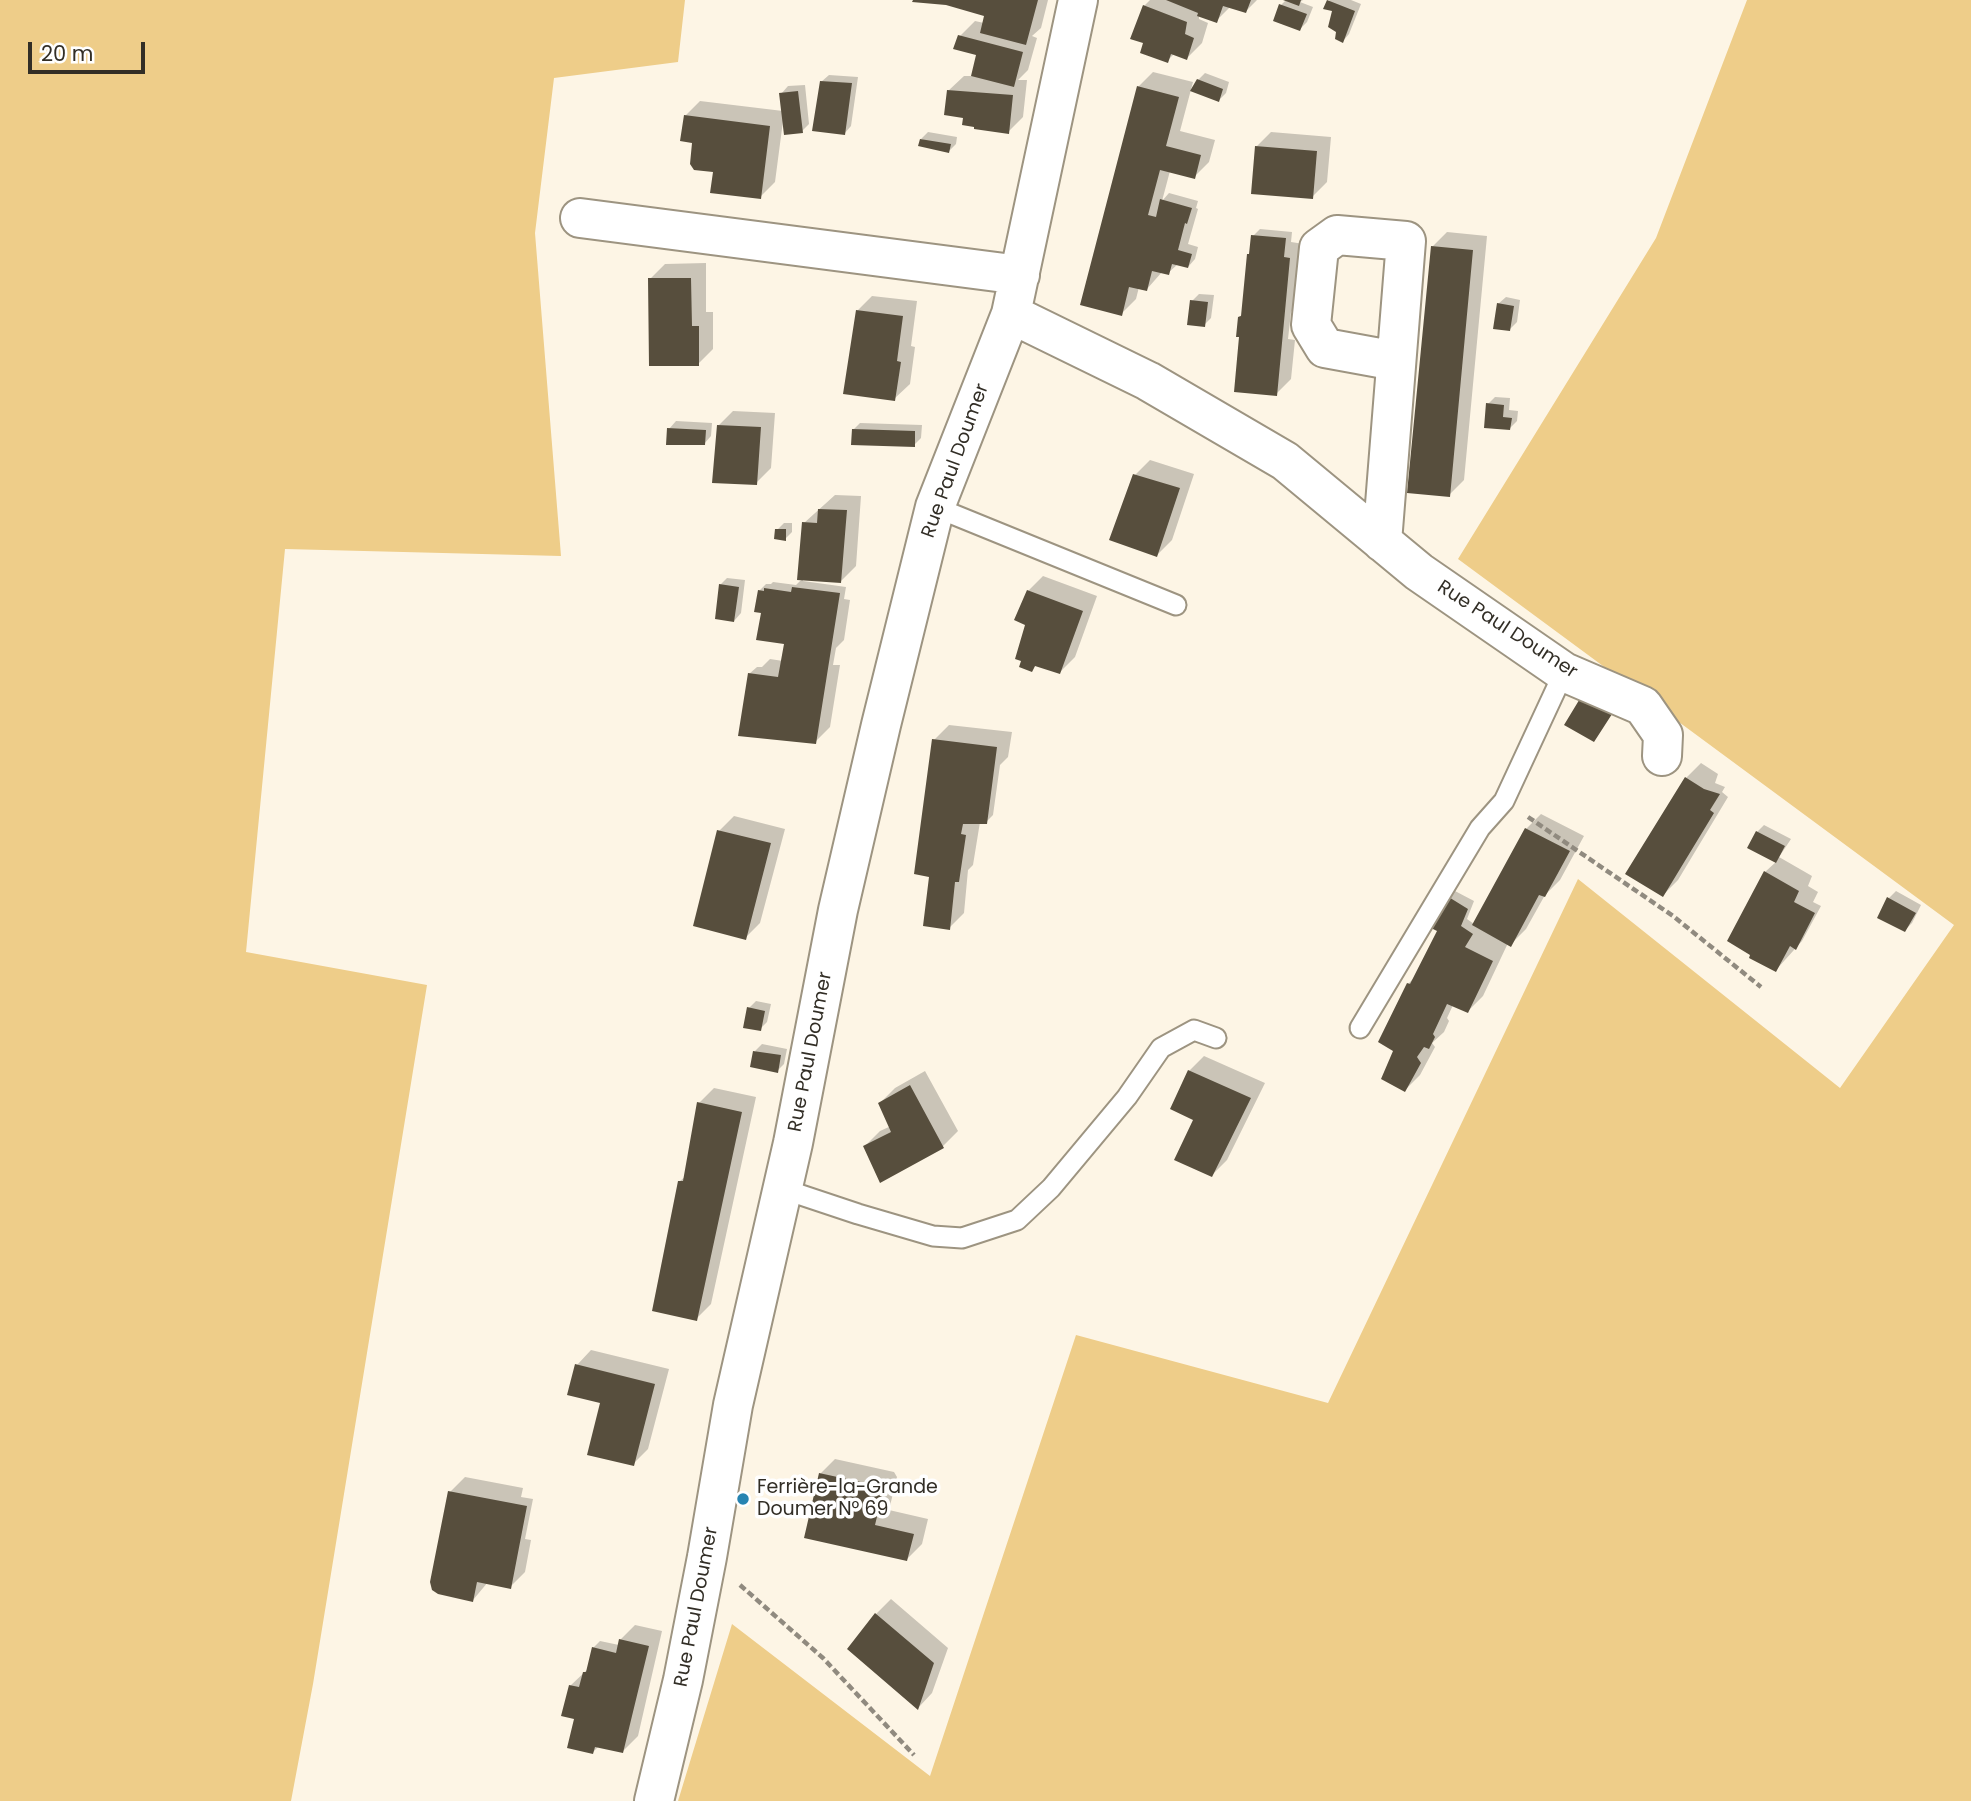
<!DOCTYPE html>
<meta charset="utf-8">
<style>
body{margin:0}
#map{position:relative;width:1971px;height:1801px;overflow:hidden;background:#fdf5e5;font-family:Poppins,sans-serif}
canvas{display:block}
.scale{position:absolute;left:28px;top:42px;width:117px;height:32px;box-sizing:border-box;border:4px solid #322e26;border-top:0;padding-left:9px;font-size:21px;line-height:24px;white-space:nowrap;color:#322e26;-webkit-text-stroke:5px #fff;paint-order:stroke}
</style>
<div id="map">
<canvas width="1971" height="1801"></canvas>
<div class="scale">20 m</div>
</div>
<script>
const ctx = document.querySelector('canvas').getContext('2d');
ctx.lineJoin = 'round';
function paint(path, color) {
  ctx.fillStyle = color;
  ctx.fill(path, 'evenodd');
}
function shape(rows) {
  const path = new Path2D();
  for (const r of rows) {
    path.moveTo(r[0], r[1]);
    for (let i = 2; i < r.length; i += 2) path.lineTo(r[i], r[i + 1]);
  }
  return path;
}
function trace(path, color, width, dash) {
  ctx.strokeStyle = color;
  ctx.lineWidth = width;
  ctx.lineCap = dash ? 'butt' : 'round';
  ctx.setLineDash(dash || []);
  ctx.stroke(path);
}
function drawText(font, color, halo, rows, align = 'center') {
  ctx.font = font + ' Poppins,sans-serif';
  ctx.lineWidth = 7;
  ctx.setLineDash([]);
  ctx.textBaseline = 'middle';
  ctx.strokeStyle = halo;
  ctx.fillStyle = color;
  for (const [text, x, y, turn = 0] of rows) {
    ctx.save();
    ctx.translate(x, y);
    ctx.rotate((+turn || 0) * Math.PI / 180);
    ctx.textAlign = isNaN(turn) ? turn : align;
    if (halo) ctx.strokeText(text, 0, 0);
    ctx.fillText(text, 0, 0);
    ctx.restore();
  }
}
const green = shape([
 [0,0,685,0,678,62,554,78,535,233,561,556,285,549,246,952,427,985,313,1684,291,1801,0,1801],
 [1747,0,1971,0,1971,1801,678,1801,732,1624,930,1776,1076,1335,1328,1403,1578,879,1840,1088,1954,925,1458,559,1656,238]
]);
const shadow = shape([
 [912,0,1048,0,1041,28,1032,36,1037,38,1028,70,1018,80,1027,80,1023,117,1008,132,965,116,948,91,964,76,972,76,978,54,960,36,975,21,984,23,986,15,946,4],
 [1150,0,1257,0,1246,11,1230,7,1216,21,1199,15,1199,19,1208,23,1202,43,1187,58,1175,53,1167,61,1145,42,1144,6],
 [1286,0,1303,0,1300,2,1313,7,1307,22,1300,29,1281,5],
 [1329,0,1351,0,1361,4,1349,34,1343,41,1334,9],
 [1153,72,1193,82,1180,131,1215,140,1209,162,1194,177,1170,171,1162,201,1169,193,1198,201,1196,208,1198,209,1188,244,1198,247,1195,259,1188,267,1178,264,1168,273,1162,272,1147,289,1139,287,1136,299,1121,314,1138,87],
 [1205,73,1229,82,1226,93,1219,100,1198,80],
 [829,75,858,77,851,126,844,134,821,82],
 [805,85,809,124,802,131,783,121,775,182,760,197,715,171,694,142,685,116,700,101,783,111,781,94,788,86],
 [928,132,957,137,956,144,949,151,921,139],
 [1271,132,1331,137,1327,182,1312,197,1256,147],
 [1260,229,1292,232,1291,242,1304,244,1298,304,1291,312,1288,339,1295,340,1291,379,1276,394,1241,335,1239,317,1243,314,1253,236],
 [1447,232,1487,236,1464,480,1449,495,1432,247],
 [706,263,706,312,713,312,713,349,698,364,650,279,665,264],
 [1199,294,1214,295,1211,318,1204,325,1192,301],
 [872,296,917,301,911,346,915,347,910,384,894,399,857,311],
 [1506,297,1520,300,1517,322,1510,329,1498,304],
 [1495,397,1510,398,1509,410,1518,411,1517,421,1510,428,1488,404],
 [733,411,775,413,771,468,756,483,718,426],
 [676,421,712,423,711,436,704,444,669,429],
 [860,423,922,425,921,438,914,445,853,430],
 [1150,460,1194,474,1172,540,1157,555,1135,475],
 [835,495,861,496,856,566,841,581,803,578,803,581,846,587,844,599,850,600,844,640,836,648,833,665,840,665,830,727,815,742,749,674,757,667,762,667,770,659,783,661,785,642,763,611,759,591,766,584,771,584,773,582,796,585,803,578,804,523],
 [784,523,792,523,792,532,785,539,777,530],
 [1043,576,1097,596,1075,657,1060,672,1036,665,1031,670,1027,624,1028,591],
 [727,578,745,580,741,613,734,621,720,585],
 [949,725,1012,732,1008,757,1000,765,993,815,986,822,980,822,973,865,968,870,964,913,949,928,930,876,934,740],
 [1701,763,1718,774,1715,783,1725,787,1722,792,1728,797,1678,880,1663,895,1686,778],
 [1541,814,1584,836,1560,880,1545,895,1526,929,1511,944,1508,943,1483,996,1468,1011,1453,1005,1447,1018,1449,1021,1444,1032,1432,1043,1435,1047,1420,1075,1405,1090,1395,1050,1408,984,1416,976,1439,931,1448,898,1455,891,1474,901,1467,919,1474,924,1526,829],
 [734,816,785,829,760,923,745,938,719,831],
 [1764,825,1791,839,1779,857,1812,876,1808,886,1818,892,1813,902,1821,906,1802,941,1776,970,1765,872,1777,861,1757,832],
 [1896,891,1921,905,1912,923,1905,930,1889,898],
 [756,1001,771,1004,767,1022,760,1029,749,1008],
 [762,1044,787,1049,784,1064,777,1071,755,1051],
 [1204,1056,1265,1083,1227,1160,1212,1175,1195,1120,1189,1071],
 [925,1071,958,1131,943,1146,865,1146,880,1131,891,1126,880,1103,895,1088],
 [714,1088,756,1097,711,1304,696,1319,680,1181,686,1176,699,1103],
 [591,1350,669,1369,648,1449,633,1464,602,1401,577,1365],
 [835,1459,894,1472,897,1477,889,1510,928,1519,922,1544,907,1559,820,1474],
 [465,1477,523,1488,521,1497,533,1499,525,1539,531,1540,525,1572,510,1587,488,1582,473,1600,450,1492],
 [891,1599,948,1648,932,1693,918,1708,850,1649,876,1614],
 [635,1625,662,1631,638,1736,623,1751,599,1746,593,1752,576,1718,570,1686,589,1668,593,1648,600,1641,619,1645,620,1640]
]);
const building = shape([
 [913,0,1038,0,1026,45,980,33,984,16,946,5,912,2],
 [1166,0,1251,0,1246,13,1223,6,1217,23,1197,16,1198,13],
 [1283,0,1301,0,1299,6],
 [1327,0,1355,11,1343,43,1335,39,1336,32,1328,27,1332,11,1323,9],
 [1279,4,1307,14,1300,31,1273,21],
 [1143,5,1187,22,1185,34,1194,38,1187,60,1171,54,1168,63,1140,53,1143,43,1130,39],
 [958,35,1023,52,1014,87,971,76,976,55,953,49],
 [1197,79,1223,89,1219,102,1190,91],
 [820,81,852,83,845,135,812,131],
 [1137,86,1179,97,1166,146,1201,155,1195,179,1160,170,1148,215,1156,217,1160,199,1192,208,1187,224,1185,223,1178,250,1192,254,1188,268,1172,264,1169,275,1152,271,1147,291,1129,287,1122,316,1080,305],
 [947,90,1013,95,1009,134,974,129,974,127,962,125,963,118,944,115],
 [798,91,803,133,784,135,779,93],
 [684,115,770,126,761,199,710,193,713,172,694,170,690,164,692,143,680,141],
 [920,139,951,144,949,153,918,146],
 [1255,146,1317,151,1313,199,1251,194],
 [1251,235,1286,238,1284,257,1290,258,1277,396,1234,392,1239,337,1236,337,1238,317,1241,316,1247,254,1249,254],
 [1431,246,1473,250,1450,497,1407,493],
 [648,278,691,278,692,326,699,326,699,366,649,366],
 [1190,300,1208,302,1205,327,1187,325],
 [1497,303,1514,306,1510,331,1493,329],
 [856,310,903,316,897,361,901,362,895,401,843,394],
 [1486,403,1504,405,1503,417,1512,418,1510,430,1484,428],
 [717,425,761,427,757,485,712,483],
 [667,428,706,430,705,445,666,445],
 [852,429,915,431,915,447,851,445],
 [1133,474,1180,488,1157,557,1109,540],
 [818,509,847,510,841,583,797,580,802,522,817,523],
 [775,529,786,529,786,541,774,539],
 [719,584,739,587,734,622,715,619],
 [792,587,840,593,816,744,738,736,748,673,778,677,784,644,756,640,761,613,754,612,758,590,764,591,764,588,791,592],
 [1027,590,1083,611,1060,674,1035,666,1032,672,1019,667,1021,661,1015,659,1025,625,1014,620],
 [1584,692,1614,711,1594,742,1564,725],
 [932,739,997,747,987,824,963,824,961,834,966,835,959,882,955,882,950,930,923,926,929,877,914,874],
 [1685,777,1704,789,1720,794,1710,810,1714,813,1663,897,1625,874],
 [1525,828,1570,851,1545,897,1539,895,1511,947,1472,925],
 [717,830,771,843,746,940,693,926],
 [1756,831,1785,846,1776,863,1747,848],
 [1764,871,1799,891,1794,902,1815,913,1796,950,1790,946,1776,972,1749,958,1750,955,1727,941],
 [1447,896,1468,909,1461,926,1473,934,1465,947,1493,961,1468,1013,1447,1004,1433,1034,1435,1037,1429,1049,1424,1047,1417,1057,1421,1063,1405,1092,1381,1079,1393,1051,1378,1042,1407,983,1410,984,1437,931,1429,927],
 [1887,897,1916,913,1905,932,1877,918],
 [747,1007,765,1011,761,1031,743,1028],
 [753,1051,781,1055,778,1073,750,1067],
 [1188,1070,1251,1098,1212,1177,1174,1160,1193,1120,1170,1109],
 [910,1085,944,1148,880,1183,863,1146,891,1132,878,1103],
 [697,1102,742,1112,697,1321,652,1311,678,1181,683,1181],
 [575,1364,655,1384,634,1466,587,1455,600,1403,567,1395],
 [819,1473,879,1486,883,1492,875,1525,914,1534,907,1561,804,1538],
 [448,1491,527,1506,511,1589,477,1582,473,1602,438,1594,432,1590,430,1582],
 [875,1613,934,1663,918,1710,847,1649],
 [619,1639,649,1646,623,1753,595,1747,593,1754,567,1748,574,1719,561,1716,569,1685,579,1687,583,1672,586,1672,592,1647,616,1653]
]);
const path = shape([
 [1528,817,1673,916,1761,987],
 [740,1585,823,1658,914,1755]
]);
const service = shape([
 [935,507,1176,605],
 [1360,1028,1480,828,1504,801,1564,672],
 [783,1189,858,1214,933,1236,962,1238,1017,1220,1051,1188,1127,1097,1161,1048,1194,1030,1216,1038]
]);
const minor = shape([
 [580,218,1020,275],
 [1011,314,1148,381,1285,461,1419,572,1564,672,1643,706,1663,735,1662,756],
 [1382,542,1406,241,1337,235,1319,248,1311,325,1325,348,1396,361],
 [654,1801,683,1680,707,1557,733,1405,793,1143,838,910,881,725,935,507,1011,314,1078,0]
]);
const markers = [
 [743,1499,7,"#2784b1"]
];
const streetNames = [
 ["Rue Paul Doumer",956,461,-70],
 ["Rue Paul Doumer",1507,630,33],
 ["Rue Paul Doumer",811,1052,-79],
 ["Rue Paul Doumer",697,1607,-79]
];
const poiNames = [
 ["Ferrière-la-Grande",757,1488],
 ["Doumer N° 69",757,1510]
];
paint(green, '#eecd89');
paint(shadow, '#0003');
paint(building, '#574e3d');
trace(service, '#9d9481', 23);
trace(minor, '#9d9481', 42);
trace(path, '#908a7f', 4.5, [7, 3.5]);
trace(service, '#fff', 19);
trace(minor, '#fff', 38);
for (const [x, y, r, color] of markers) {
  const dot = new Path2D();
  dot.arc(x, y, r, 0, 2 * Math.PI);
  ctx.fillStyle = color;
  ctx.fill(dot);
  trace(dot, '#fff', 2.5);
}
drawText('19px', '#322e26', '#fff', streetNames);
drawText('19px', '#322e26', '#fff', poiNames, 'left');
</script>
